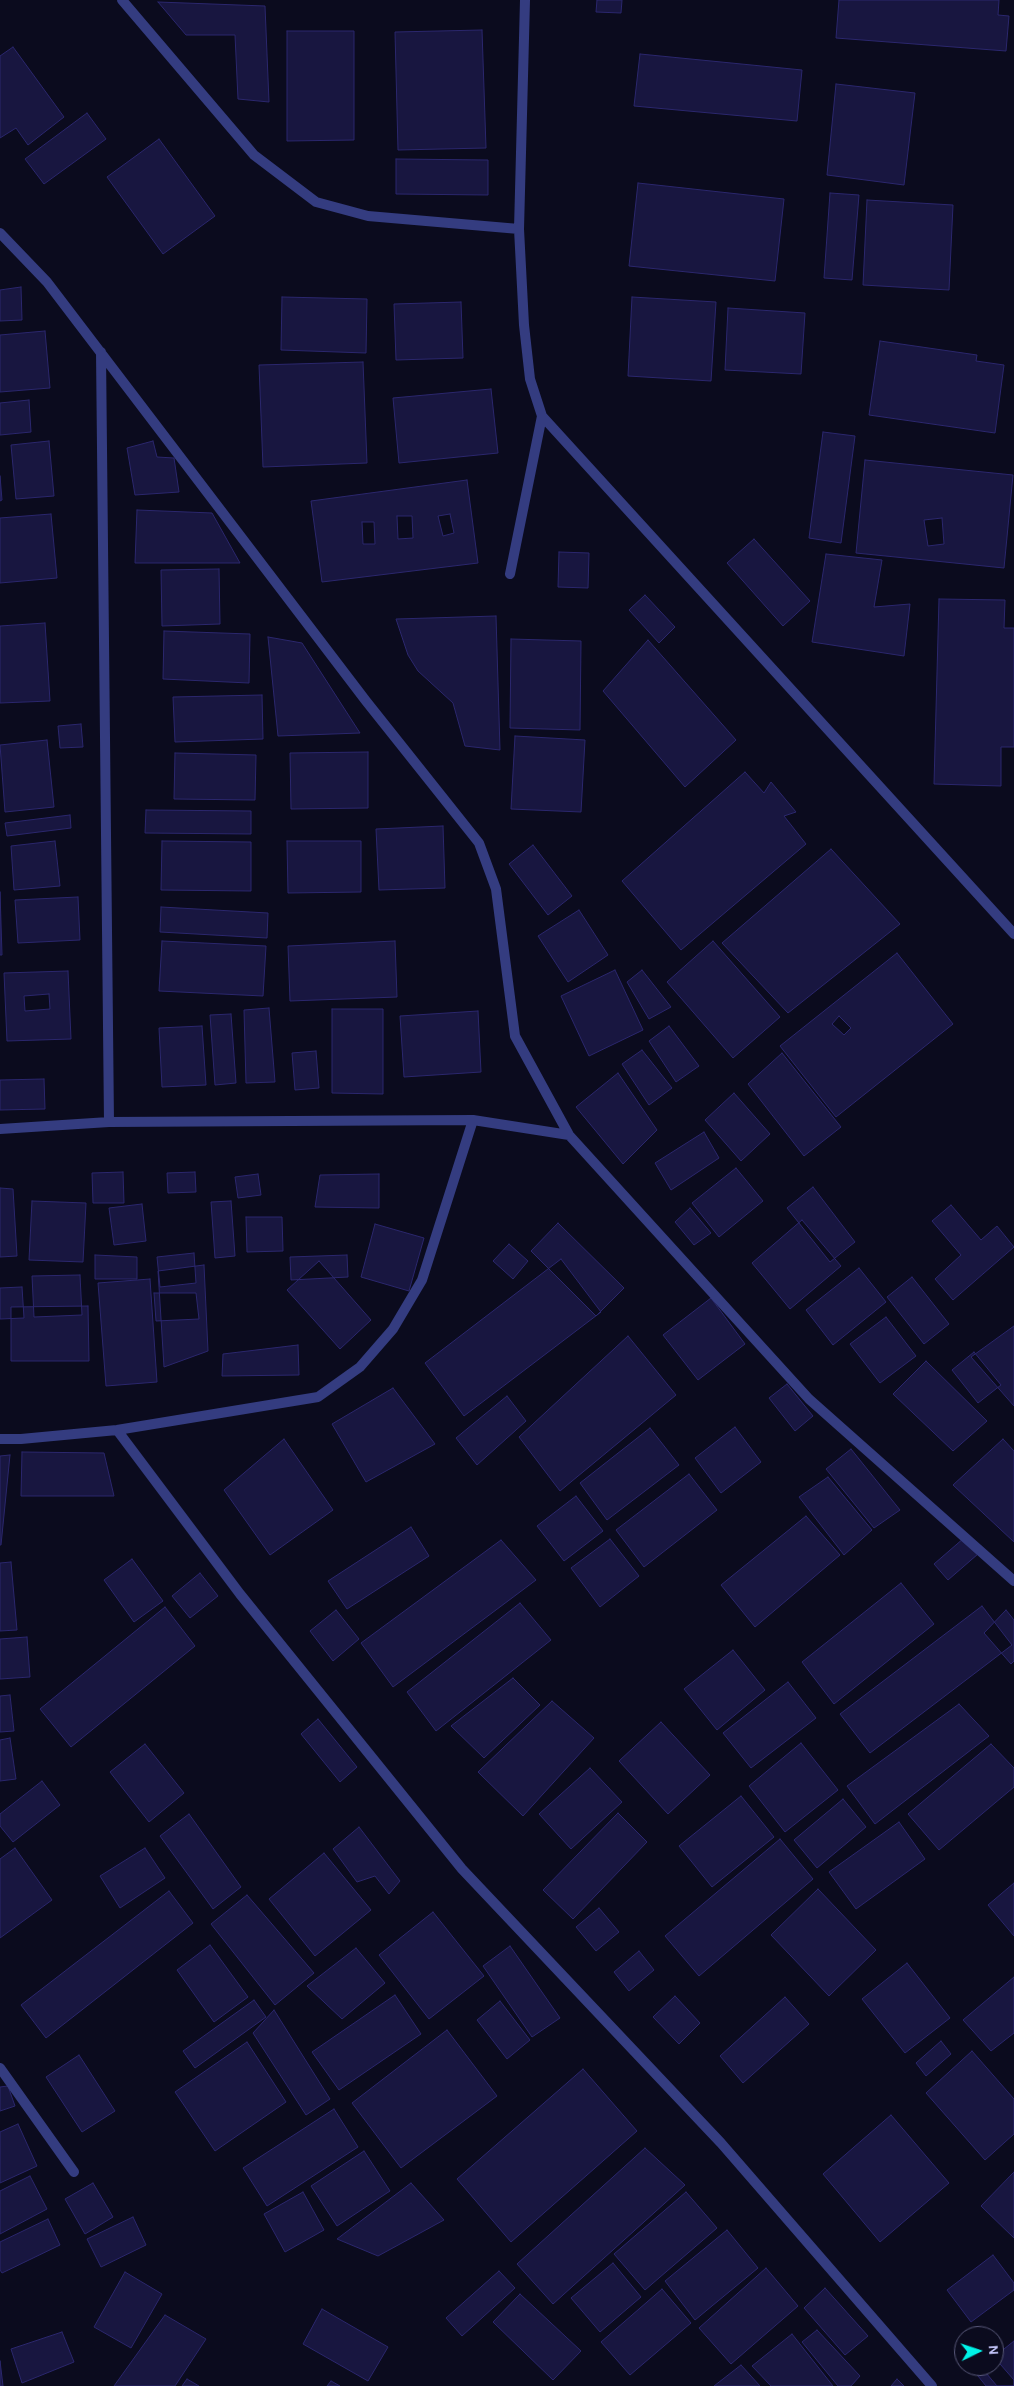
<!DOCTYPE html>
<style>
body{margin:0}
#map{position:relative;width:1014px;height:2386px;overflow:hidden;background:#0b0b1e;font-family:Karla,sans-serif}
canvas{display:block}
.north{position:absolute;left:954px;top:2326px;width:50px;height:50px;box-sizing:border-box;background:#0b0b1e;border:1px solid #575778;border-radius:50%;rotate:86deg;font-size:14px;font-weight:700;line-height:20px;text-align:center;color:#c8caff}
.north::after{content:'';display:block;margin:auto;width:18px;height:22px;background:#00f3e7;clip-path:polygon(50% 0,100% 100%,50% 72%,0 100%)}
</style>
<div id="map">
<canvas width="1014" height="2386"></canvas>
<div class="north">N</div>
</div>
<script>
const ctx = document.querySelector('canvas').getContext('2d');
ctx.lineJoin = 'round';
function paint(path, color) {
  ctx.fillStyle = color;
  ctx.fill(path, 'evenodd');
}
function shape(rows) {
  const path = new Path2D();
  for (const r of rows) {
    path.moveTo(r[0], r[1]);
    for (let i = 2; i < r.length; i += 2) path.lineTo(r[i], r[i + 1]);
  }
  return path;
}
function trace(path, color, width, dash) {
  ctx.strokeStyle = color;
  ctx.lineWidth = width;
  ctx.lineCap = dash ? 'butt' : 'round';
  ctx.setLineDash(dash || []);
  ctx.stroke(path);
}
const building = shape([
 [597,0,622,0,621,13,596,12,597,0],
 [839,0,999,0,998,15,1009,16,1006,51,836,38,839,0],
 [158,2,265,6,269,102,238,99,235,35,186,35,158,2],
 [482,30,486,148,398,150,395,32,482,30],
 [287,31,354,31,354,140,287,141,287,31],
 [13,47,64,117,28,145,16,128,0,138,0,56,13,47],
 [640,54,802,70,797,121,634,106,640,54],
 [836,84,915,93,904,185,827,175,836,84],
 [87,113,106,139,44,184,25,159,87,113],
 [159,139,215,216,163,254,107,177,159,139],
 [396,159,488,160,488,195,396,194,396,159],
 [638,183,784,199,775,281,629,266,638,183],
 [830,193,859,195,852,280,824,278,830,193],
 [867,200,953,205,949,290,863,285,867,200],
 [21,287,22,320,0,321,0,290,21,287],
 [282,297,367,299,366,353,281,350,282,297],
 [632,297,716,302,711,381,628,376,632,297],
 [461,302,463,358,396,360,394,304,461,302],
 [728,308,805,313,801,374,725,370,728,308],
 [45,331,50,388,0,392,0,335,45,331],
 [880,341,977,355,976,361,1004,365,995,433,869,415,880,341],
 [363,362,367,463,263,467,259,365,363,362],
 [491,389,498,453,399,463,393,398,491,389],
 [29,400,31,432,0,435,0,403,29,400],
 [823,432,855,436,841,543,809,538,823,432],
 [49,441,54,496,16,499,11,445,49,441],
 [153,441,157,457,174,458,179,492,135,495,127,448,153,441],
 [865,460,1013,475,1004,568,856,553,865,460],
 [942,518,944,544,928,546,924,520,942,518],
 [0,476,2,500,0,501,0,476],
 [467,480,478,563,322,582,311,501,467,480],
 [450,514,454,533,443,536,438,516,450,514],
 [397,516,412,516,413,538,398,539,397,516],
 [362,522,374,522,375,544,363,544,362,522],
 [137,510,212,513,240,563,135,563,137,510],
 [51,514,57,578,0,583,0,518,51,514],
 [754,539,810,601,783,626,727,563,754,539],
 [559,552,589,553,588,588,558,587,559,552],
 [826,554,882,560,874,607,910,604,904,656,812,642,826,554],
 [219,569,220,624,162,626,161,570,219,569],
 [645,595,675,627,659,643,629,610,645,595],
 [939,599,1005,600,1004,628,1014,628,1014,747,1001,747,1001,786,934,784,939,599],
 [496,616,500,750,465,746,453,703,418,671,408,655,396,619,496,616],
 [45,623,50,701,0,703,0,626,45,623],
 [164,631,250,634,249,683,163,679,164,631],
 [268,637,302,643,360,733,278,736,268,637],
 [511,639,581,641,580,730,510,728,511,639],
 [648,640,736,740,685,787,603,691,648,640],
 [262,695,263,739,175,742,173,697,262,695],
 [81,724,83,747,60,748,58,726,81,724],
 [515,736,585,740,581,812,511,809,515,736],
 [47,740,54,807,5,812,0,745,47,740],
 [368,752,368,808,291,809,290,753,368,752],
 [175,753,256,755,255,800,174,799,175,753],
 [745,772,764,793,771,782,796,812,784,816,806,844,681,950,622,881,745,772],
 [146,810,251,811,251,834,145,833,146,810],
 [70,815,71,828,7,836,5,823,70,815],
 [443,826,445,888,379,890,376,829,443,826],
 [55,841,60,886,14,890,11,846,55,841],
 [162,841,251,842,251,891,161,890,162,841],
 [287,841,361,841,361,892,288,893,287,841],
 [533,845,572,896,548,915,509,864,533,845],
 [831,849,900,924,788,1013,722,943,831,849],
 [0,892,2,955,0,955,0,892],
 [78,897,80,940,18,943,15,900,78,897],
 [161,907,268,913,267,938,160,932,161,907],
 [579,910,608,955,568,982,538,936,579,910],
 [162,941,266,946,263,996,159,991,162,941],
 [395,941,397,997,290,1001,288,946,395,941],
 [713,941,780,1017,733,1058,667,982,713,941],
 [897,953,953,1024,836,1117,780,1046,897,953],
 [839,1016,851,1028,844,1035,832,1024,839,1016],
 [615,970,643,1030,589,1056,561,996,615,970],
 [642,970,671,1007,649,1019,627,982,642,970],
 [68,971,71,1039,7,1041,4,973,68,971],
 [49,994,50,1009,25,1011,24,996,49,994],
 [269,1008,275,1082,246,1083,244,1010,269,1008],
 [332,1009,383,1009,383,1094,332,1093,332,1009],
 [478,1011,481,1072,404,1077,400,1016,478,1011],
 [231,1014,236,1083,215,1085,210,1015,231,1014],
 [202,1026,206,1085,162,1087,159,1028,202,1026],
 [669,1026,699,1066,676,1082,649,1041,669,1026],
 [642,1050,672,1088,649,1105,622,1064,642,1050],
 [316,1051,319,1088,295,1090,292,1053,316,1051],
 [782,1053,841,1127,804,1156,748,1084,782,1053],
 [618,1073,657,1130,623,1164,576,1107,618,1073],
 [44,1079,45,1109,0,1110,0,1080,44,1079],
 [734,1093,770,1134,741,1161,705,1120,734,1093],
 [704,1132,719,1158,671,1190,655,1163,704,1132],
 [736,1168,763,1201,719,1237,692,1203,736,1168],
 [123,1172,124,1203,93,1203,92,1173,123,1172],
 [195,1172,196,1192,168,1193,167,1173,195,1172],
 [258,1174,261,1195,238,1198,235,1177,258,1174],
 [379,1174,379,1208,315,1207,320,1175,379,1174],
 [813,1187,855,1242,830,1262,787,1208,813,1187],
 [0,1188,13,1189,17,1256,0,1257,0,1188],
 [32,1201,86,1203,83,1262,29,1260,32,1201],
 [231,1201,235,1256,215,1258,211,1202,231,1201],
 [142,1204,146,1241,114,1245,109,1208,142,1204],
 [951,1205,981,1240,997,1226,1014,1247,953,1300,935,1279,961,1255,932,1221,951,1205],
 [690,1208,711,1233,694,1245,675,1222,690,1208],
 [246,1217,282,1217,283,1251,247,1252,246,1217],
 [802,1220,841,1266,790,1309,752,1263,802,1220],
 [558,1223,624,1288,596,1316,531,1251,558,1223],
 [375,1224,424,1238,409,1291,361,1277,375,1224],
 [509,1244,528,1261,513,1279,493,1261,509,1244],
 [194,1253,196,1283,160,1287,157,1257,194,1253],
 [95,1255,137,1257,137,1279,95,1279,95,1255],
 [347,1255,348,1277,291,1280,290,1257,347,1255],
 [561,1259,601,1312,464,1416,425,1363,561,1259],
 [319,1261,371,1320,340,1349,287,1290,319,1261],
 [204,1265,208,1351,164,1367,158,1271,204,1265],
 [859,1268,886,1302,833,1345,806,1310,859,1268],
 [80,1275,82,1315,34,1317,32,1276,80,1275],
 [912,1277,949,1324,924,1344,887,1297,912,1277],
 [150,1279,157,1382,106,1386,98,1283,150,1279],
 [22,1287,24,1318,0,1319,0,1288,22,1287],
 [154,1293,196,1293,199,1319,156,1321,154,1293],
 [711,1298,745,1344,698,1380,663,1335,711,1298],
 [88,1306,89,1361,11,1361,11,1307,88,1306],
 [886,1317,916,1356,880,1383,850,1344,886,1317],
 [1014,1326,1014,1406,971,1357,1014,1326],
 [628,1336,676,1395,560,1491,519,1437,628,1336],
 [298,1345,299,1375,222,1376,223,1354,298,1345],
 [974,1352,1001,1385,978,1403,952,1370,974,1352],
 [926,1361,987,1421,953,1451,893,1394,926,1361],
 [787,1384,813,1416,795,1431,769,1398,787,1384],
 [393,1388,435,1444,366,1482,332,1424,393,1388],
 [507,1396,526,1421,477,1465,456,1438,507,1396],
 [735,1427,761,1462,721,1493,695,1458,735,1427],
 [650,1428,679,1465,607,1520,580,1483,650,1428],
 [284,1439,333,1510,270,1555,224,1490,284,1439],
 [1003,1439,1014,1451,1014,1542,953,1485,1003,1439],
 [851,1449,900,1510,874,1528,826,1469,851,1449],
 [22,1452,104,1453,114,1496,21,1496,22,1452],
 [10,1455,1,1545,0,1545,0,1456,10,1455],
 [689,1474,717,1510,644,1567,616,1530,689,1474],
 [828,1477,872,1530,844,1555,799,1497,828,1477],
 [576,1496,603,1531,564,1561,537,1526,576,1496],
 [806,1516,840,1555,755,1627,721,1585,806,1516],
 [411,1527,429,1556,347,1609,328,1581,411,1527],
 [964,1538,978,1554,948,1580,934,1564,964,1538],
 [610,1539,639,1576,600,1607,571,1568,610,1539],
 [501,1540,536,1580,393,1687,361,1643,501,1540],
 [132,1559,163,1601,134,1622,104,1580,132,1559],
 [11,1562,17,1630,0,1631,0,1563,11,1562],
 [200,1573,218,1596,190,1618,172,1596,200,1573],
 [901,1583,934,1624,834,1704,802,1662,901,1583],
 [520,1603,551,1640,436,1731,407,1692,520,1603],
 [982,1606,1012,1645,870,1753,840,1714,982,1606],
 [165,1607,195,1646,71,1747,40,1709,165,1607],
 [336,1610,359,1639,333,1661,310,1631,336,1610],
 [1006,1610,1014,1620,1014,1661,1011,1664,984,1633,1006,1610],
 [27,1637,30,1677,0,1679,0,1639,27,1637],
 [733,1650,765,1690,717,1730,684,1689,733,1650],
 [513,1678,540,1705,484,1758,451,1726,513,1678],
 [788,1682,816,1718,751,1768,723,1733,788,1682],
 [10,1695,14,1731,0,1732,0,1696,10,1695],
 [552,1701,594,1738,523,1816,478,1772,552,1701],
 [959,1704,989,1736,875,1824,847,1786,959,1704],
 [318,1719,357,1767,340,1782,301,1734,318,1719],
 [661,1722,710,1775,668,1814,619,1761,661,1722],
 [10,1738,16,1779,0,1781,0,1740,10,1738],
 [801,1743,838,1790,785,1832,749,1786,801,1743],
 [145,1744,184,1793,149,1822,110,1772,145,1744],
 [991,1744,1014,1768,1014,1787,939,1850,908,1814,991,1744],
 [590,1768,622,1802,571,1849,539,1814,590,1768],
 [42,1781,60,1805,13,1842,0,1826,0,1814,42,1781],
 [741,1796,774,1837,712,1887,679,1846,741,1796],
 [843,1799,866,1827,817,1868,794,1840,843,1799],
 [618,1813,647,1842,573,1919,543,1890,618,1813],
 [189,1814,241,1887,213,1909,160,1836,189,1814],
 [899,1822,925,1859,856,1909,829,1872,899,1822],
 [359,1827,400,1881,389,1894,375,1876,357,1882,333,1849,359,1827],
 [780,1839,813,1879,699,1976,665,1936,780,1839],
 [15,1848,52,1900,0,1938,0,1859,15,1848],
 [145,1848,165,1878,120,1908,100,1876,145,1848],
 [324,1853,371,1910,315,1956,269,1899,324,1853],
 [1014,1883,1014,1936,988,1905,1014,1883],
 [818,1889,876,1950,829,1996,771,1935,818,1889],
 [169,1891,193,1923,46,2038,21,2005,169,1891],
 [247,1895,314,1973,275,2005,211,1924,247,1895],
 [599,1908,619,1932,596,1951,576,1927,599,1908],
 [433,1912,484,1976,429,2019,379,1955,433,1912],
 [210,1945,248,1997,214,2022,177,1970,210,1945],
 [510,1946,560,2018,532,2037,483,1966,510,1946],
 [356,1948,385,1983,342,2019,307,1986,356,1948],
 [639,1951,654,1970,629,1991,614,1972,639,1951],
 [907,1963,950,2018,905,2053,862,1999,907,1963],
 [1014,1977,1014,2033,991,2051,963,2020,1014,1977],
 [395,1995,421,2034,339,2090,312,2052,395,1995],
 [675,1996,700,2023,679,2044,653,2017,675,1996],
 [785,1997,809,2024,743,2083,720,2056,785,1997],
 [254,2000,266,2017,195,2068,183,2051,254,2000],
 [500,2001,530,2040,507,2059,477,2020,500,2001],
 [274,2010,330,2099,306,2115,253,2033,274,2010],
 [447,2030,497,2096,401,2168,352,2103,447,2030],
 [941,2041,951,2054,926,2076,916,2063,941,2041],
 [247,2042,286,2102,215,2151,175,2092,247,2042],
 [972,2051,1014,2099,1014,2134,985,2160,926,2093,972,2051],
 [79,2055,115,2111,82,2132,46,2077,79,2055],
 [583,2069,637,2131,511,2242,457,2179,583,2069],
 [8,2086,15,2106,0,2111,0,2087,8,2086],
 [334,2109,358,2147,267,2206,243,2168,334,2109],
 [891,2115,949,2183,880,2242,823,2174,891,2115],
 [18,2124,37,2166,0,2183,0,2132,18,2124],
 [645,2148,685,2185,553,2304,517,2264,645,2148],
 [364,2151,390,2191,337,2226,311,2186,364,2151],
 [1014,2172,1014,2238,981,2206,1014,2172],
 [30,2176,47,2209,0,2234,0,2191,30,2176],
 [93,2183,113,2217,85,2234,65,2199,93,2183],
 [411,2183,444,2220,378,2256,337,2239,411,2183],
 [303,2192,324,2230,285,2252,264,2214,303,2192],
 [686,2192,717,2228,645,2290,614,2254,686,2192],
 [133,2217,146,2245,101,2267,87,2239,133,2217],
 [48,2219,60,2245,2,2273,0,2270,0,2242,48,2219],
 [727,2230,758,2268,695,2320,665,2281,727,2230],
 [993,2255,1014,2283,1014,2290,971,2322,947,2290,993,2255],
 [613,2263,641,2297,600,2332,571,2298,613,2263],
 [766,2268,798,2306,731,2364,699,2328,766,2268],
 [499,2271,515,2288,462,2336,446,2318,499,2271],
 [125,2272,162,2294,131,2348,94,2327,125,2272],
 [825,2288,868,2336,845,2355,804,2308,825,2288],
 [662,2289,691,2323,630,2375,601,2342,662,2289],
 [520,2294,581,2351,553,2380,493,2322,520,2294],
 [322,2309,388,2347,368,2381,303,2344,322,2309],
 [165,2315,206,2339,175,2386,114,2386,165,2315],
 [817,2330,860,2376,851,2386,838,2386,802,2342,817,2330],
 [62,2332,74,2362,22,2383,11,2349,62,2332],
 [792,2334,833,2386,771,2386,752,2366,792,2334],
 [1014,2341,1014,2386,997,2386,981,2367,994,2366,994,2357,1014,2341],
 [994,2357,1014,2380,1014,2386,986,2386,970,2366,994,2366,994,2357],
 [0,2361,3,2386,0,2386,0,2361],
 [741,2365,760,2386,714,2386,741,2365],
 [187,2379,199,2386,182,2386,187,2379],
 [897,2379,904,2386,891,2386,897,2379],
 [331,2381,340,2386,327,2386,331,2381]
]);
const street = shape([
 [122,0,254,155,316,202,368,216,519,229],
 [525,0,519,229,524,325,530,379,542,416,1014,934],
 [0,233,47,282,366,701,479,843,496,889,515,1036,569,1135,809,1399,1014,1581],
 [101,352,109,1122],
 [510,574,542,416],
 [0,1129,109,1122,473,1120,569,1135],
 [117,1430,240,1594,462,1869,721,2143,932,2386],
 [0,1439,21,1439,117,1430,318,1397,360,1367,393,1329,422,1280,473,1120],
 [0,2068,74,2172]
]);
paint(building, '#181640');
trace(building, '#2b276d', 1);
trace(street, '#343c80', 10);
</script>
